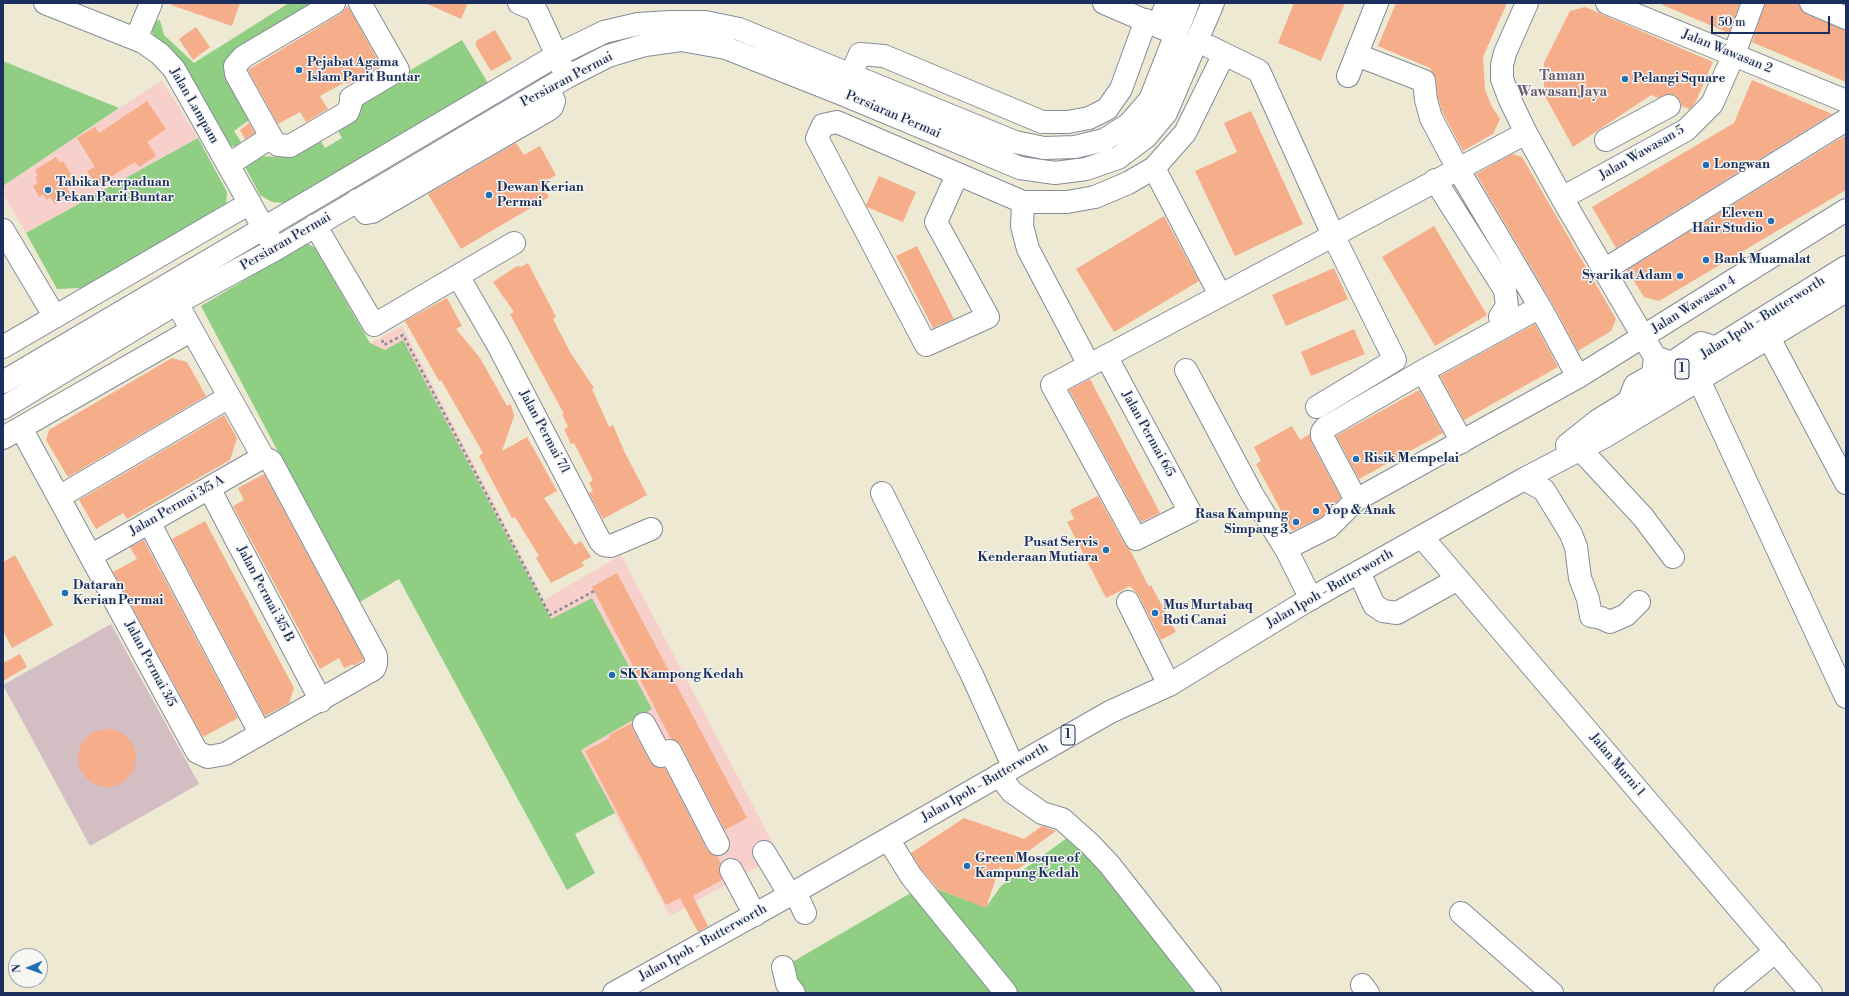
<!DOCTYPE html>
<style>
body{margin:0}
#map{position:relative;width:1849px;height:996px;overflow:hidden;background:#eee9d3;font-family:"Libre Bodoni",serif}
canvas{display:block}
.frame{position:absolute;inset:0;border:4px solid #1b2f5e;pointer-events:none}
.north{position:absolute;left:8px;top:948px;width:40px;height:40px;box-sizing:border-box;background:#f6f6f2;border:1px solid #9ea6b7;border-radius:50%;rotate:268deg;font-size:11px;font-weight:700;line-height:16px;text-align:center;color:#1b2f5e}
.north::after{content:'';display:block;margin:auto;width:14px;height:18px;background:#1f6fb2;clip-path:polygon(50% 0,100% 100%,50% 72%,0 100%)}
.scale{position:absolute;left:1711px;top:16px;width:119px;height:18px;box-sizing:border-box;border:2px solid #1b2f5e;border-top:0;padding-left:5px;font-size:12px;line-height:14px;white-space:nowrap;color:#1b2f5e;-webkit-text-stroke:3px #f6f6f2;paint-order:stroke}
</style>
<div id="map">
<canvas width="1849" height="996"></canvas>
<div class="frame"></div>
<div class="north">N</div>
<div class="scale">50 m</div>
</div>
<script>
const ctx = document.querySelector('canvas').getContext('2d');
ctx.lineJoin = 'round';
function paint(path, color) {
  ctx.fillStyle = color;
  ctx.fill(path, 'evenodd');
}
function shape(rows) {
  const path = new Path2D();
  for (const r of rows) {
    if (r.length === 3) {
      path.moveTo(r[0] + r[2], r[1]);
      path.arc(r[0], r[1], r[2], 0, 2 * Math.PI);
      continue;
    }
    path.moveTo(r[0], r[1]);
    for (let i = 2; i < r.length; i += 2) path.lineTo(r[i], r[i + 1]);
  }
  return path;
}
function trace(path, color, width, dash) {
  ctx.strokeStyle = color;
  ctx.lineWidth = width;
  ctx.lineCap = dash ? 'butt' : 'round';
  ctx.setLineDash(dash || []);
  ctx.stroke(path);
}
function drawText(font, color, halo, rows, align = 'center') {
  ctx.font = font + ' "Libre Bodoni",serif';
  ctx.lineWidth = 3;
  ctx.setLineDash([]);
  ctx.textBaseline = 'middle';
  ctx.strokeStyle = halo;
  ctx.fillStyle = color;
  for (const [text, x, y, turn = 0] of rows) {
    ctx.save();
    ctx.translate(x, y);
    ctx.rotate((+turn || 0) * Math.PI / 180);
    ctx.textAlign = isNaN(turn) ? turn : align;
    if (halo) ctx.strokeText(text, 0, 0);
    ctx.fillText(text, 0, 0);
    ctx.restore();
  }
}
const built = shape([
 [162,80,198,138,26,233,3,194,3,186],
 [402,326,544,600,621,555,779,855,670,916,364,347]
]);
const industrial = shape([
 [111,624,199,784,90,846,3,685]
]);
const green = shape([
 [289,3,325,3,236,55,252,118,234,131,241,142,236,146,231,146,186,68,154,36,151,30,153,22,160,20,164,35,194,63],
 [462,40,488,83,285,203,272,202,260,195,244,165,256,156,283,157,300,150,319,138,325,148,342,138,336,127,361,99],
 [3,61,119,108,3,186],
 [198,138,227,192,226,205,81,288,57,289,26,233],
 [307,243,315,248,370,343,385,350,403,340,551,619,592,598,652,709,581,750,615,813,575,834,595,873,567,890,399,579,358,603,201,306],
 [1067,838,1083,843,1203,993,799,993,789,969,794,961,909,894,920,883,986,907,1001,886]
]);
const building = shape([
 [172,3,240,3,232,26,171,5],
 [425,3,468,3,461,19],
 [1294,3,1345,3,1321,61,1278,43],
 [1396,3,1507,3,1483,57,1485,90,1492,107,1500,119,1493,134,1463,151,1443,113,1438,98,1436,79,1430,68,1378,46],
 [1658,3,1740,3,1729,33],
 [1765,3,1799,3,1801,10,1806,14,1846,30,1846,82,1752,42],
 [348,6,381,66,373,70,373,68,347,84,345,82,320,96,328,109,306,122,300,112,278,124,248,70,340,14],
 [1585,7,1713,62,1695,103,1690,109,1681,106,1680,100,1675,95,1669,94,1658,98,1651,95,1573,147,1544,94,1544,63,1570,11],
 [196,27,210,47,193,60,179,39],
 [495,30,512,59,491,71,476,46,476,41],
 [1752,80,1832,114,1616,248,1592,207,1734,123],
 [147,101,166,129,147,142,156,156,139,167,135,162,96,186,87,171,95,167,77,138,95,127,99,133],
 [1251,111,1303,224,1235,256,1195,171,1237,152,1224,123],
 [249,123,255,133,245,139,240,130],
 [1846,135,1846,190,1659,301,1644,297,1627,270],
 [516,143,524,155,540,146,556,175,541,184,549,197,461,249,428,194],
 [1512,154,1522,157,1616,319,1611,331,1578,351,1551,301,1476,174],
 [56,157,60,163,63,161,76,182,67,188,71,195,55,204,50,197,47,200,43,194,39,197,33,186,38,183,35,177,38,176,35,170],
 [879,176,916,192,903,222,867,207,866,205],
 [1164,216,1199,281,1114,332,1076,269],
 [1434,226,1487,315,1435,346,1382,257],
 [917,246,954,319,933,328,896,256],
 [528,263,556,317,553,319,570,352,594,388,592,389,609,427,613,425,625,453,647,495,603,519,589,493,593,491,589,483,593,480,574,443,571,444,564,429,568,427,562,414,564,414,510,314,514,312,493,282,517,266,521,267],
 [1334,268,1348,299,1286,326,1272,295],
 [447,298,462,326,456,329,480,358,507,406,511,404,514,416,502,451,527,437,557,491,544,498,575,545,581,541,591,557,582,562,584,566,551,583,536,558,539,556,515,517,512,518,479,456,483,453,441,380,439,381,405,321],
 [1535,324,1558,367,1464,420,1440,376],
 [1354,329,1365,354,1311,376,1301,352],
 [172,358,187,362,206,396,68,477,46,440,49,430],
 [1090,379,1160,513,1141,522,1069,390],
 [1419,390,1443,433,1359,479,1336,436],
 [224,415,237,438,230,460,127,519,123,513,96,529,79,500],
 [1292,426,1300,440,1310,434,1311,442,1341,498,1322,517,1292,531,1256,464,1261,461,1254,447],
 [264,474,364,659,354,666,353,664,344,668,339,658,320,669,233,506,244,500,238,488],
 [1098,496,1125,545,1130,550,1149,587,1151,585,1176,632,1161,640,1139,596,1130,586,1106,598,1067,522,1074,519,1070,510],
 [205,521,294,688,289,703,265,716,172,539],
 [144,540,238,718,203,737,113,572,137,559,130,547],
 [15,555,53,625,12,648,3,631,3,562],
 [617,573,747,818,725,830,681,745,677,741,671,739,592,587],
 [20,654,27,667,3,681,3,663],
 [632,723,633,730,650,762,655,767,665,768,707,850,711,854,717,856,721,863,719,870,722,880,693,896,708,926,698,932,680,898,666,905,585,751,610,738,609,735],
 [107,758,29],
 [964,818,1024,839,1042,826,1056,831,1023,855,1028,862,1008,876,1000,866,986,908,938,889,921,869,911,853]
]);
const path = shape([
 [382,340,384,345,403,335,550,615,594,591]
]);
const minor = shape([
 [45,3,143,42,160,54,174,69,271,241],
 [334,3,243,57,235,66,236,74,274,142,278,145,290,146,348,112,351,103,351,98,398,70,360,3],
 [519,3,536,10,563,69],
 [1104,3,1176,34],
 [1527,3,1505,53,1502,65,1502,79,1510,100,1526,133,1562,198,1655,357,1653,375,1635,385,1629,401],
 [1607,3,1846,101],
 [1811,3,1846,18],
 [1158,26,1167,3],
 [136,39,151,3],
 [1210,47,1259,71,1333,235,1395,360,1317,407],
 [1357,55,1424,81,1426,100,1431,118,1458,169,1540,307,1578,377],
 [1348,76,1377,3],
 [845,88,860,54,884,56,1042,122,1068,122,1089,118,1107,109,1121,89,1146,20],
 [1606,140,1669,106],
 [228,165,271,137],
 [1154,168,1220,295],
 [957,175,936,222,988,317,926,345,817,138,823,125,837,122,1023,202,1067,202,1095,197,1128,183,1154,168,1185,133,1224,54],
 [1435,180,1505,290,1507,306,1500,317],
 [1562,198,1686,130,1712,104,1734,54,1753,3],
 [357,200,366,213,372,212,548,110,552,107,554,101,548,88],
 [1023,202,1022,226,1028,249,1089,365],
 [315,225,374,325,514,243],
 [3,230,55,317],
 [1604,270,1846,120],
 [458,276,498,345,600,541,604,545,611,546,651,529],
 [1769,338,1846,483],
 [3,347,250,203],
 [1106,356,1190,512,1136,539,1052,385,1526,133],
 [1655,357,1672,363,1701,343,1716,348],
 [1186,370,1252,494,1287,551,1311,599],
 [1699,380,1846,697],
 [3,382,557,55,604,32,638,24,670,22,705,22,739,29,1015,142,1044,148,1075,147,1104,140,1129,124,1150,100,1188,3],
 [3,408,177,303,276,249,567,77,608,56,645,45,681,40,726,48,842,94,1020,168,1055,173,1086,169,1118,158,1146,137,1166,113,1213,3],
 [21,428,197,752,208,757,225,754,374,669,376,664,376,656,271,461,263,457,170,291],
 [3,438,192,330],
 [1462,442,1423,371,1540,307],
 [1580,449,1643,517,1673,557],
 [1524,479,1544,490,1571,534,1576,547,1580,578,1588,599,1591,616,1601,618,1610,622,1626,615,1639,602],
 [209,488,321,701],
 [882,493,972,675,1013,766],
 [59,497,229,397],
 [1356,500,1322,436,1322,432,1325,428,1423,371],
 [149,522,260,733],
 [1422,537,1811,993],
 [1287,551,1289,547,1329,527,1356,500,1578,377,1846,210],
 [92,555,263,457],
 [1359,572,1374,605,1383,611,1397,613,1458,579],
 [1128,602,1169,685],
 [644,724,661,756,670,751,718,844],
 [999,775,1012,792,1042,813,1062,819,1090,844,1109,864,1210,993],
 [888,839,911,876,1006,993],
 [764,852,790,895],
 [731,870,755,915],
 [795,892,805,913],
 [1461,913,1552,993],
 [783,967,787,984,794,993],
 [1362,985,1368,993],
 [1725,993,1776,951]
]);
const highway = shape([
 [1567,445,1597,421,1846,267],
 [614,993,795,892,1110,712,1169,685,1305,602,1524,479,1604,437,1846,291]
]);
const markers = [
 [299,70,4,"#1f6fb2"],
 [1625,79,4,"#1f6fb2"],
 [1706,165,4,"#1f6fb2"],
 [48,190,4,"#1f6fb2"],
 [489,195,4,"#1f6fb2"],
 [1771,221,4,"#1f6fb2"],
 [1706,260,4,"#1f6fb2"],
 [1680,276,4,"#1f6fb2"],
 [1356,459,4,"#1f6fb2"],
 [1316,511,4,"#1f6fb2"],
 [1296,522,4,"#1f6fb2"],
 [1106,550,4,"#1f6fb2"],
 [65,593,4,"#1f6fb2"],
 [1155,613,4,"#1f6fb2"],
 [612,675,4,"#1f6fb2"],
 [967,866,4,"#1f6fb2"]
];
const shields = [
 [1682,369,14],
 [1068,735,14]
];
const shieldNames = [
 ["1",1682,369],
 ["1",1068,735]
];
const streetNames = [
 ["Jalan Wawasan 2",1727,52,22],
 ["Persiaran Permai",567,80,-28],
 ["Jalan Lampam",194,106,60],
 ["Persiaran Permai",893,115,23],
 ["Jalan Wawasan 5",1642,153,-30],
 ["Persiaran Permai",286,242,-30],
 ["Jalan Wawasan 4",1694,305,-32],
 ["Jalan Ipoh - Butterworth",1763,318,-32],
 ["Jalan Permai 7/1",544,432,62],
 ["Jalan Permai 6/5",1148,434,61],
 ["Jalan Permai 3/5 A",177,506,-30],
 ["Jalan Ipoh - Butterworth",1330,589,-30],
 ["Jalan Permai 3/5 B",265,594,62],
 ["Jalan Permai 3/5",150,664,62],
 ["Jalan Murni 1",1617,765,50],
 ["Jalan Ipoh - Butterworth",985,783,-30],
 ["Jalan Ipoh - Butterworth",703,943,-29]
];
const poiNames = [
 ["Pejabat Agama",307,63],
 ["Islam Parit Buntar",307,78],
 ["Pelangi Square",1633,79],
 ["Longwan",1714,165],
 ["Tabika Perpaduan",56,183],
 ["Pekan Parit Buntar",56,198],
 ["Dewan Kerian",497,188],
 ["Permai",497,203],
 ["Eleven",1763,214,"right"],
 ["Hair Studio",1763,229,"right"],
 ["Bank Muamalat",1714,260],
 ["Syarikat Adam",1672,276,"right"],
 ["Risik Mempelai",1364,459],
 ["Yop & Anak",1324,511],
 ["Rasa Kampung",1288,515,"right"],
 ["Simpang 3",1288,530,"right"],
 ["Pusat Servis",1098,543,"right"],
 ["Kenderaan Mutiara",1098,558,"right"],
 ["Dataran",73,586],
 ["Kerian Permai",73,601],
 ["Mus Murtabaq",1163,606],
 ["Roti Canai",1163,621],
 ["SK Kampong Kedah",620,675],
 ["Green Mosque of",975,859],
 ["Kampung Kedah",975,874]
];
const neighbourhoodNames = [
 ["Taman",1562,77],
 ["Wawasan Jaya",1562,93]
];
paint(built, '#f7d0cc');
paint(industrial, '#d2bec3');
paint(green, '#90ce84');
paint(building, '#f5ad8a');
trace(minor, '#848c98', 24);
trace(highway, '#848c98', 24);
trace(path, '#848c98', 2.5, [3, 3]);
trace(minor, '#fff', 22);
trace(highway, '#fff', 22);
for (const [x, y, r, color] of markers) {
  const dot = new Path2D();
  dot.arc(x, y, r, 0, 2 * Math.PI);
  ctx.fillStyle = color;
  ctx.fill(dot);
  trace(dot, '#f6f6f2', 1.5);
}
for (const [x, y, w] of shields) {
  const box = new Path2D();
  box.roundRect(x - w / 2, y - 10, w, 20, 3);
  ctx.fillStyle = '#f6f6f2';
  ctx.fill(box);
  trace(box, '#1b2f5e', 1);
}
drawText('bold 12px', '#1b2f5e', null, shieldNames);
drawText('13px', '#1b2f5e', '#f6f6f2', streetNames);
drawText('bold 13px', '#1b2f5e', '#f6f6f2', poiNames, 'left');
drawText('bold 14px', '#675b6d', '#f6f6f2', neighbourhoodNames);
</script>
